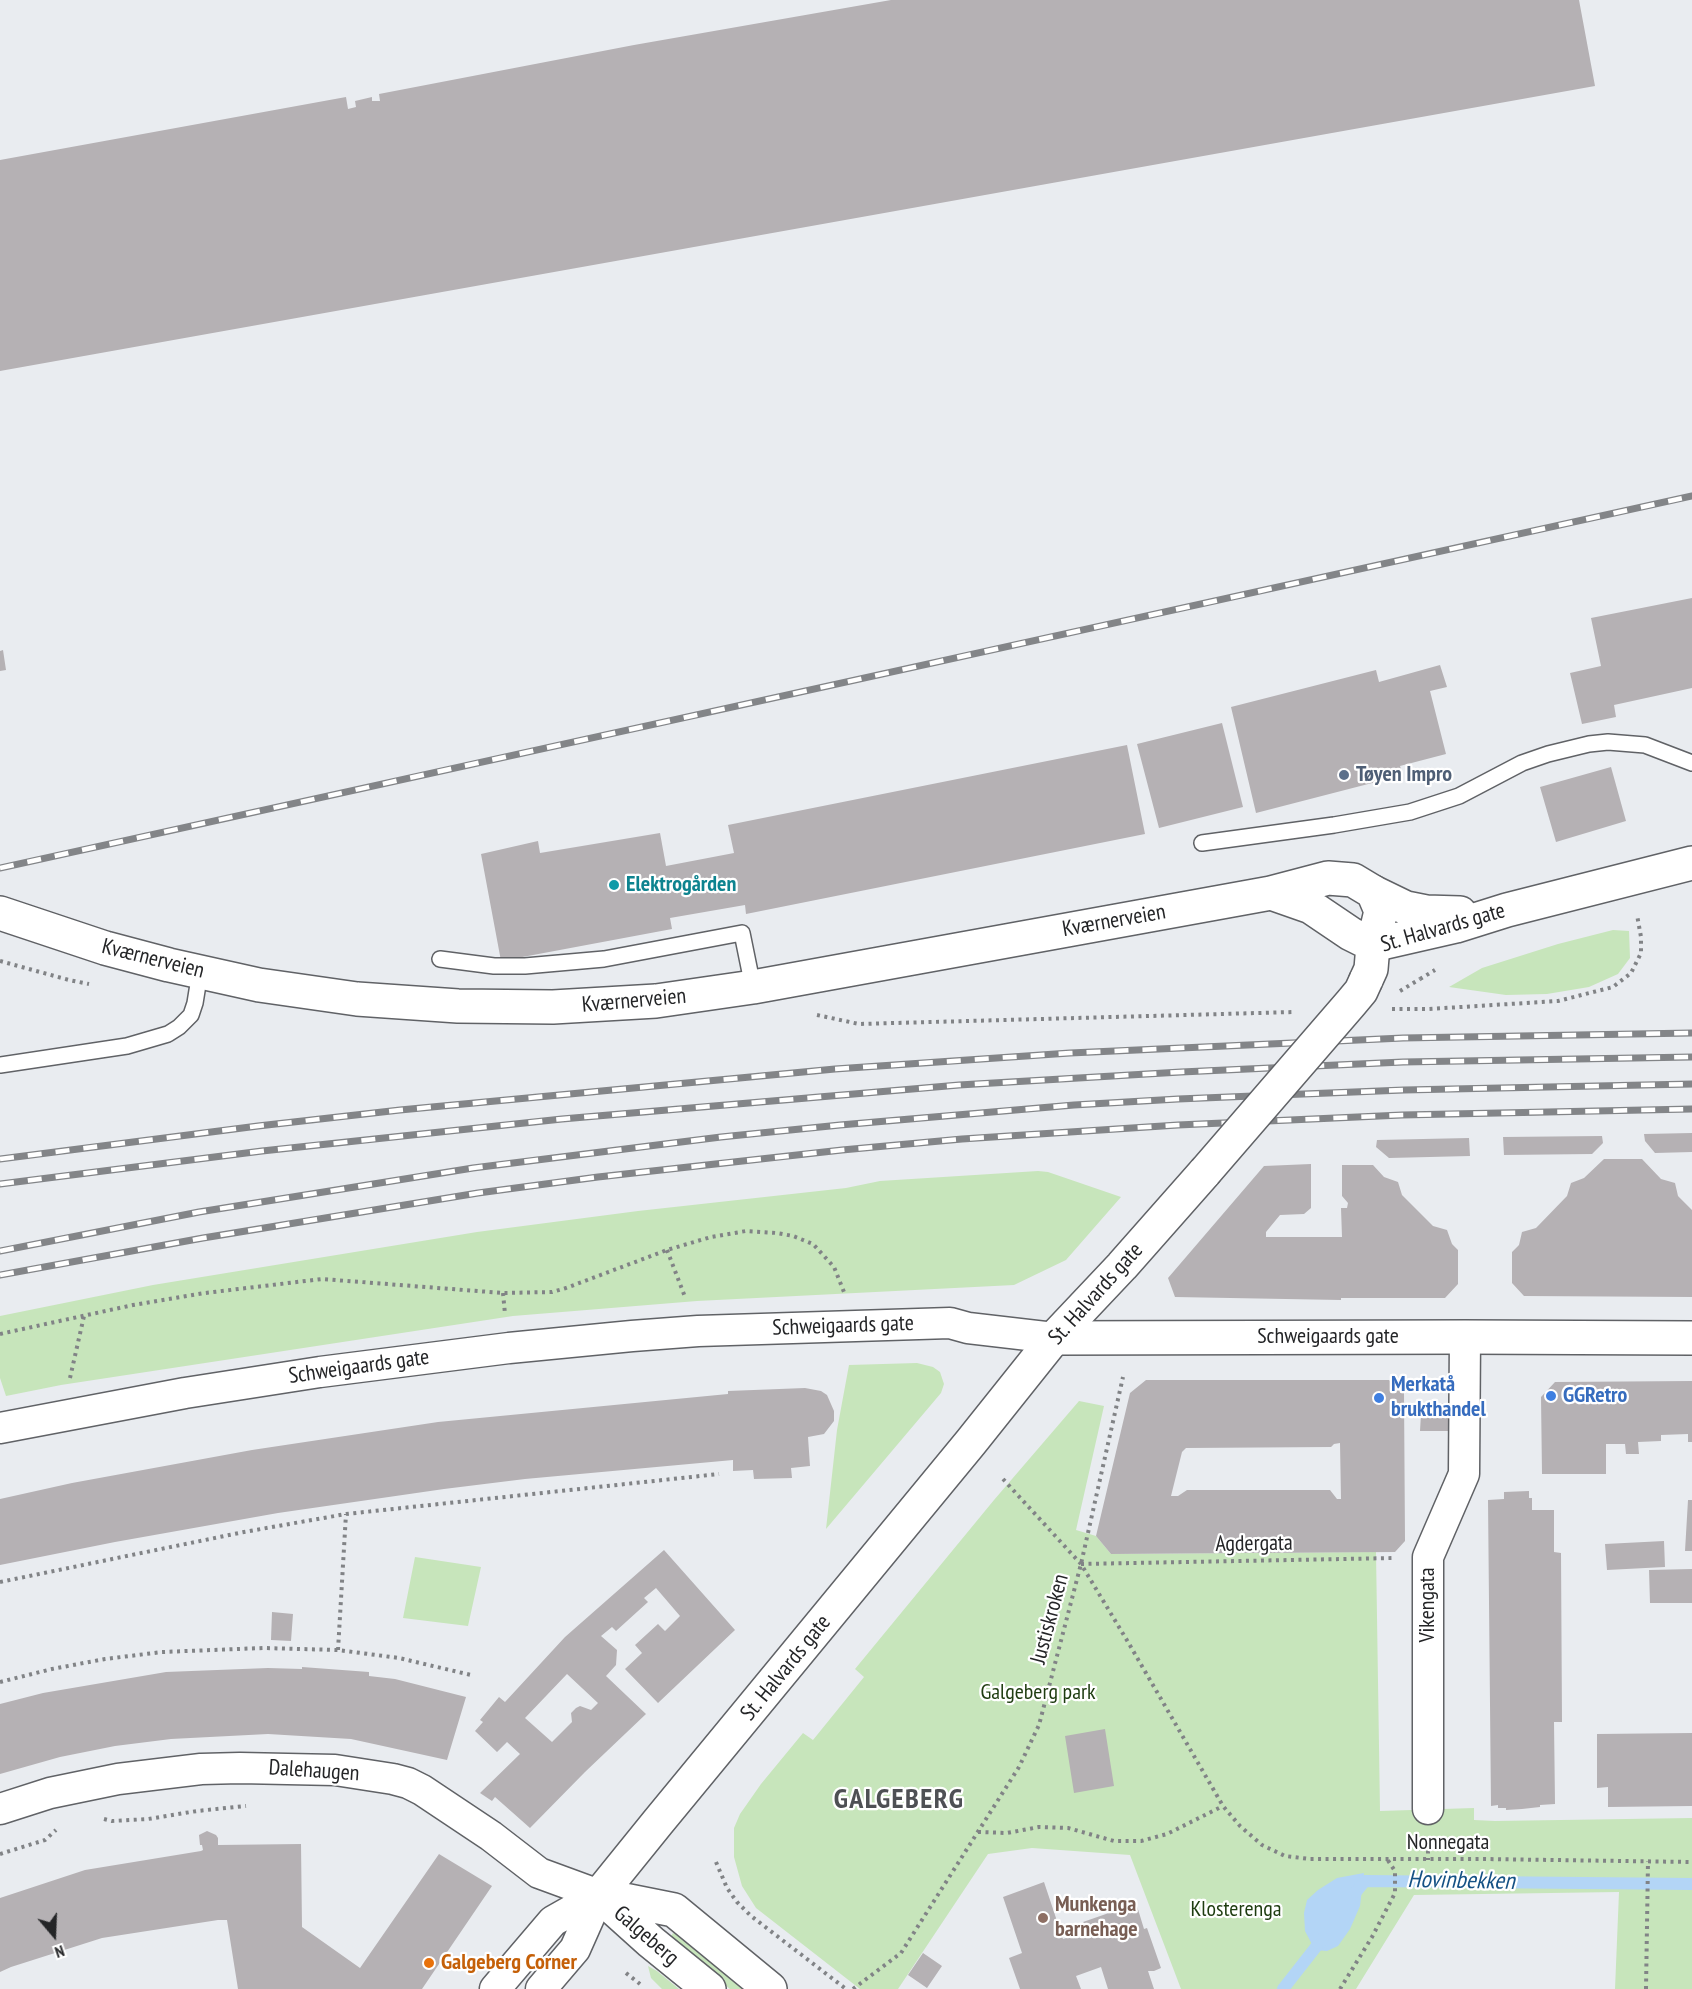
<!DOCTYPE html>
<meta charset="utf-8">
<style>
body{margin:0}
#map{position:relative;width:1692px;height:1989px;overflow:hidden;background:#e9ecf0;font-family:"PT Sans Narrow",sans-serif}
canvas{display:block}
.north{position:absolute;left:24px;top:1905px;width:60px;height:60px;-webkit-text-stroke:4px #fff;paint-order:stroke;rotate:161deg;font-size:16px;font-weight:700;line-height:24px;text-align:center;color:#242527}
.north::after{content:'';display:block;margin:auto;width:21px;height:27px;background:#242527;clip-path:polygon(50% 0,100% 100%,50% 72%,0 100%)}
</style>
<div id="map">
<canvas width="1692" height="1989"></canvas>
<div class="north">N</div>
</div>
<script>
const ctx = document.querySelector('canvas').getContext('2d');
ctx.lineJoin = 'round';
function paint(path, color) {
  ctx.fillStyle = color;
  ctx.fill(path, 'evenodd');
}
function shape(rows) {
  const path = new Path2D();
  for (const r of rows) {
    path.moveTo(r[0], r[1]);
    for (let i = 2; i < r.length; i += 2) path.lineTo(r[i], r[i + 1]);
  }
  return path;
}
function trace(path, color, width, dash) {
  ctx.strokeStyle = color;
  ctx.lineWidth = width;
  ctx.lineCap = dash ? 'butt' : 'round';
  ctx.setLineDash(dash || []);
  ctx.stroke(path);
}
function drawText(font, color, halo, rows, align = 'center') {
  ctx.font = font + ' "PT Sans Narrow",sans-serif';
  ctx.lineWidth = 4.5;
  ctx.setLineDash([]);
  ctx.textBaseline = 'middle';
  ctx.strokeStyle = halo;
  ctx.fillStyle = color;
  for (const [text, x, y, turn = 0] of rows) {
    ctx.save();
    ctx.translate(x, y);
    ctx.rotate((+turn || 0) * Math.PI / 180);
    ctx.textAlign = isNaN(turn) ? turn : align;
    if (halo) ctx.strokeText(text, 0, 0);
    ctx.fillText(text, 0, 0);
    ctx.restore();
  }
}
const green = shape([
 [1613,930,1629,931,1630,958,1618,974,1589,987,1547,994,1506,995,1449,987,1482,968,1558,944],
 [1038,1171,1048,1172,1121,1197,1066,1260,1014,1285,697,1301,513,1316,61,1385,6,1396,0,1378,0,1316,153,1285,477,1232,638,1211,846,1188,880,1181],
 [917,1363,933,1367,940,1372,944,1384,941,1393,826,1529,837,1430,849,1365],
 [1079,1401,1104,1406,1076,1530,1096,1536,1111,1554,1376,1552,1380,1811,1474,1808,1474,1820,1495,1821,1692,1818,1692,1989,1615,1989,1619,1892,1414,1895,1356,1989,1181,1989,1130,1855,1032,1848,988,1854,898,1989,860,1989,756,1908,742,1886,734,1857,734,1828,740,1814,761,1784,803,1733,813,1740,864,1677,855,1669,994,1500],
 [415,1557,481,1567,468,1626,403,1618],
 [673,1933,675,1934,744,1989,730,1989,669,1940],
 [648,1966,657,1971,679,1989,662,1989,651,1978]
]);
const water = shape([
 [1364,1873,1360,1906,1350,1929,1338,1946,1327,1951,1315,1950,1305,1931,1304,1913,1307,1900,1318,1890,1337,1878]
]);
const stream = shape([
 [1356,1892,1365,1881,1692,1884],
 [1283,1989,1323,1938]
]);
const building = shape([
 [891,0,1579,0,1595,86,0,371,0,160,346,97,348,109,356,107,355,101,372,97,372,101,380,101,379,94,634,45],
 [1692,598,1692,688,1614,705,1616,717,1582,724,1570,673,1601,666,1591,618],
 [3,650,6,670,0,671,0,651],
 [1440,665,1447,687,1430,691,1446,754,1400,766,1403,775,1256,813,1231,707,1376,670,1379,682],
 [1222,723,1243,807,1159,828,1137,744],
 [1127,745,1145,834,746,914,745,905,670,918,672,929,501,961,481,854,538,841,540,853,660,833,666,866,734,853,728,825],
 [1611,767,1626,821,1556,842,1540,787],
 [1692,1133,1692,1152,1655,1153,1645,1141,1644,1134],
 [1602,1136,1603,1143,1592,1154,1504,1155,1503,1137],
 [1469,1138,1470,1156,1389,1158,1376,1147,1377,1140],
 [1604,1159,1642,1159,1661,1179,1675,1183,1678,1196,1692,1210,1692,1297,1524,1296,1512,1283,1512,1252,1519,1245,1522,1232,1536,1228,1567,1196,1571,1183,1584,1178],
 [1311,1164,1311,1208,1304,1214,1280,1215,1266,1232,1266,1237,1342,1237,1341,1208,1347,1208,1348,1203,1342,1196,1342,1165,1373,1165,1384,1177,1398,1182,1402,1195,1433,1226,1447,1230,1452,1244,1458,1250,1458,1284,1445,1298,1341,1298,1341,1300,1175,1297,1168,1278,1264,1166],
 [1146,1380,1389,1380,1404,1393,1405,1541,1395,1552,1111,1554,1096,1536,1130,1393],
 [1340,1443,1341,1499,1337,1499,1330,1490,1187,1490,1178,1496,1171,1496,1182,1452,1186,1448,1331,1447,1334,1444],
 [1692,1381,1692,1442,1688,1442,1688,1434,1661,1435,1661,1441,1638,1442,1639,1454,1626,1454,1625,1444,1606,1444,1606,1474,1542,1474,1541,1397,1555,1382],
 [805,1388,821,1391,827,1395,834,1411,834,1421,824,1434,808,1437,810,1466,791,1468,792,1478,754,1479,753,1470,733,1471,733,1460,525,1479,444,1489,278,1513,115,1542,0,1565,0,1499,72,1483,252,1450,438,1422,728,1394,728,1391],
 [1432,1403,1449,1404,1448,1431,1420,1431,1421,1414,1432,1414],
 [1529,1491,1529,1498,1532,1498,1532,1510,1554,1510,1554,1552,1561,1553,1562,1722,1554,1722,1555,1804,1540,1805,1540,1807,1522,1809,1506,1810,1506,1808,1498,1808,1498,1805,1491,1806,1488,1500,1504,1499,1504,1492],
 [1688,1500,1692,1500,1692,1551,1685,1551],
 [1664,1541,1665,1567,1607,1570,1605,1544],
 [664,1550,735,1630,658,1703,625,1669,642,1653,635,1645,658,1624,665,1631,680,1616,656,1588,644,1598,648,1602,616,1631,612,1627,601,1636,617,1650,616,1665,606,1676,646,1714,585,1772,530,1828,495,1797,492,1801,480,1793,520,1754,507,1742,497,1752,475,1731,483,1722,480,1720,499,1697,505,1702,565,1637],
 [567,1674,598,1703,591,1710,580,1706,576,1708,571,1713,572,1722,552,1742,525,1718],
 [1692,1569,1692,1603,1650,1603,1649,1570],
 [272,1612,293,1614,291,1641,271,1640],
 [302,1667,369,1672,369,1676,395,1679,466,1697,447,1760,351,1739,268,1734,171,1739,115,1746,60,1757,0,1774,0,1704,43,1693,166,1672,268,1668,302,1669],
 [1105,1729,1114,1786,1074,1793,1065,1736],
 [1692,1733,1692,1806,1608,1807,1608,1787,1597,1788,1597,1734],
 [207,1831,216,1835,218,1838,218,1845,301,1844,302,1927,360,1968,439,1854,492,1886,422,1989,238,1989,227,1920,218,1920,102,1938,11,1967,0,1972,0,1898,85,1870,201,1851,203,1850,202,1845,200,1845,199,1835],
 [1044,1882,1063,1939,1089,1931,1083,1922,1126,1907,1128,1911,1137,1906,1144,1929,1147,1928,1161,1968,1154,1971,1148,1971,1154,1989,1108,1989,1101,1967,1076,1976,1081,1989,1020,1989,1009,1958,1022,1953,1003,1897],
 [923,1953,942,1966,927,1988,908,1975]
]);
const path = shape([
 [0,961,69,980,89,984],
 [1420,979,1435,970],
 [1392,1009,1429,1009,1558,1001,1613,987,1631,973,1641,953,1641,937,1637,915],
 [817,1015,859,1024,1294,1012],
 [667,1250,685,1297],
 [503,1293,505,1314],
 [0,1334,133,1305,205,1293,322,1279,503,1293,552,1292,566,1288,667,1250,711,1237,746,1231,777,1233,793,1236,813,1244,834,1267,844,1292],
 [70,1378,84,1316],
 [1003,1479,1081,1564,1128,1642,1223,1806,1240,1826,1262,1845,1285,1856,1310,1859,1484,1859,1692,1862],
 [1081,1564,1395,1558],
 [0,1582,244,1532,346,1514,719,1474],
 [338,1650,346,1514],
 [0,1682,52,1669,105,1659,162,1652,263,1648,338,1650,399,1658,471,1675],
 [104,1819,112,1821,148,1819,197,1811,246,1806],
 [978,1832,1007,1833,1039,1827,1068,1828,1114,1841,1141,1841,1167,1834,1223,1806],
 [1428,1843,1428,1860],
 [0,1854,45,1840,56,1830],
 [716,1862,727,1888,737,1902,751,1916,846,1989],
 [626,1973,640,1984],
 [853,1989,901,1953,1019,1767,1039,1725,1081,1564,1123,1377],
 [1340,1989,1372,1937,1395,1893,1395,1871,1387,1859],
 [1646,1989,1648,1861]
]);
const lane = shape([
 [1202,843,1334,825,1410,812,1459,796,1522,763,1548,754,1589,744,1608,742,1645,745,1692,763],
 [440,959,494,966,525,966,604,959,742,933,753,987],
 [0,1065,127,1046,168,1034,179,1027,191,1015,195,1003,200,972]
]);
const street = shape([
 [0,1428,185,1393,320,1372,509,1348,632,1336,698,1331,950,1323,968,1328,1054,1338],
 [0,1809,50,1793,118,1779,201,1769,240,1768,335,1770,393,1779,408,1783,422,1790,491,1836,539,1873,599,1895],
 [1428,1809,1428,1557,1464,1474,1465,1337],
 [495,1989,553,1921,599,1895],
 [541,1989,575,1949,599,1895]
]);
const secondary = shape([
 [1373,892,1406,908,1426,912,1460,913],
 [1373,945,1456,926,1507,910,1692,863],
 [1054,1338,1465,1337,1692,1338]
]);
const primary = shape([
 [1271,893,1311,907,1351,934,1373,945],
 [0,913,105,948,169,965,259,985,357,999,458,1006,553,1007,656,1001,753,987,1271,893,1328,878,1353,880,1373,892,1381,911,1373,945,1371,969,1366,980],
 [599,1895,658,1822,971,1442,1054,1338,1122,1266,1205,1172],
 [599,1895,674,1910,770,1989],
 [601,1897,651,1942,709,1989]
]);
const rail = shape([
 [0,868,1692,496],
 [0,1159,258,1126,400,1110,835,1069,1070,1053,1403,1038,1692,1033],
 [0,1184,262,1151,562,1119,959,1085,1181,1072,1403,1062,1692,1057],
 [0,1251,199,1212,473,1168,721,1137,840,1125,1074,1105,1178,1099,1404,1090,1692,1084],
 [0,1275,203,1238,478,1193,598,1177,842,1150,962,1139,1178,1125,1402,1115,1692,1109]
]);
const pathBridge = shape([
 [1400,991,1420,979]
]);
const primaryBridge = shape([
 [1205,1172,1351,1003,1361,991,1366,980]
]);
const markers = [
 [1344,775,6,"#5c6f8a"],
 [614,885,6,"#0f9aa8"],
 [1551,1396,6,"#3f7fe0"],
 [1379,1398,6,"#3f7fe0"],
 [1043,1918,6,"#8d6e63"],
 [429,1963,6,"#e8710a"]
];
const serviceNames = [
 ["Tøyen Impro",1356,775]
];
const cultureNames = [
 ["Elektrogården",626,885]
];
const streetNames = [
 ["Kværnerveien",1114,921,-10],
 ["St. Halvards gate",1443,928,-16],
 ["Kværnerveien",153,959,14],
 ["Kværnerveien",634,1001,-5],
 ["St. Halvards gate",1096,1294,-48],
 ["Schweigaards gate",843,1326,-2],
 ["Schweigaards gate",1328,1337],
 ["Schweigaards gate",359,1367,-8],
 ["Agdergata",1254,1544,-1],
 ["Vikengata",1428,1605,-90],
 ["Justiskroken",1050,1619,-75],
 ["St. Halvards gate",786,1668,-51],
 ["Dalehaugen",314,1771,4],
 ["Nonnegata",1448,1843],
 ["Galgeberg",646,1936,41]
];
const shopNames = [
 ["Merkatå",1391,1385],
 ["brukthandel",1391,1410],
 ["GGRetro",1563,1396]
];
const parkNames = [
 ["Galgeberg park",1038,1693],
 ["Klosterenga",1236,1910]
];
const educationNames = [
 ["Munkenga",1055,1905],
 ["barnehage",1055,1930]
];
const foodNames = [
 ["Galgeberg Corner",441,1963]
];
const waterNames = [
 ["Hovinbekken",1461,1881,1]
];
const districtNames = [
 ["GALGEBERG",899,1800]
];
paint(green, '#c7e5bb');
paint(water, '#b3d5f6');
trace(stream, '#b3d5f6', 12);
paint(building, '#b5b1b4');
trace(lane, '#606266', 18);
trace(street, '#606266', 33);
trace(secondary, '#606266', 36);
trace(primary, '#606266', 36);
trace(path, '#818386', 4, [3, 4.5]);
trace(lane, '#fff', 15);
trace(street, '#fff', 30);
trace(secondary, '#fff', 33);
trace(primary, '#fff', 33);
trace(rail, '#838588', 7);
trace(rail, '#fff', 4.5, [14]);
trace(primaryBridge, '#606266', 36, []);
trace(pathBridge, '#818386', 4, [3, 4.5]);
trace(primaryBridge, '#fff', 33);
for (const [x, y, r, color] of markers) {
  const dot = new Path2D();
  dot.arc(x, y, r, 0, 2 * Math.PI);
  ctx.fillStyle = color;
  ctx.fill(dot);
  trace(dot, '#fff', 2);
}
drawText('bold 22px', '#4e5e75', '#fff', serviceNames, 'left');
drawText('bold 22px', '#0d838f', '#fff', cultureNames, 'left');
drawText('22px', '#242527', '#fff', streetNames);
drawText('bold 22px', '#366cbe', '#fff', shopNames, 'left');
drawText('22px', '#1e3c10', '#fff', parkNames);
drawText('bold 22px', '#785e54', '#fff', educationNames, 'left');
drawText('bold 22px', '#c56008', '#fff', foodNames, 'left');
drawText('italic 24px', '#165285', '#fff', waterNames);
ctx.letterSpacing = '1.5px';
drawText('bold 28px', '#4e5054', '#fff', districtNames);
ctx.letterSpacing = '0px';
</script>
